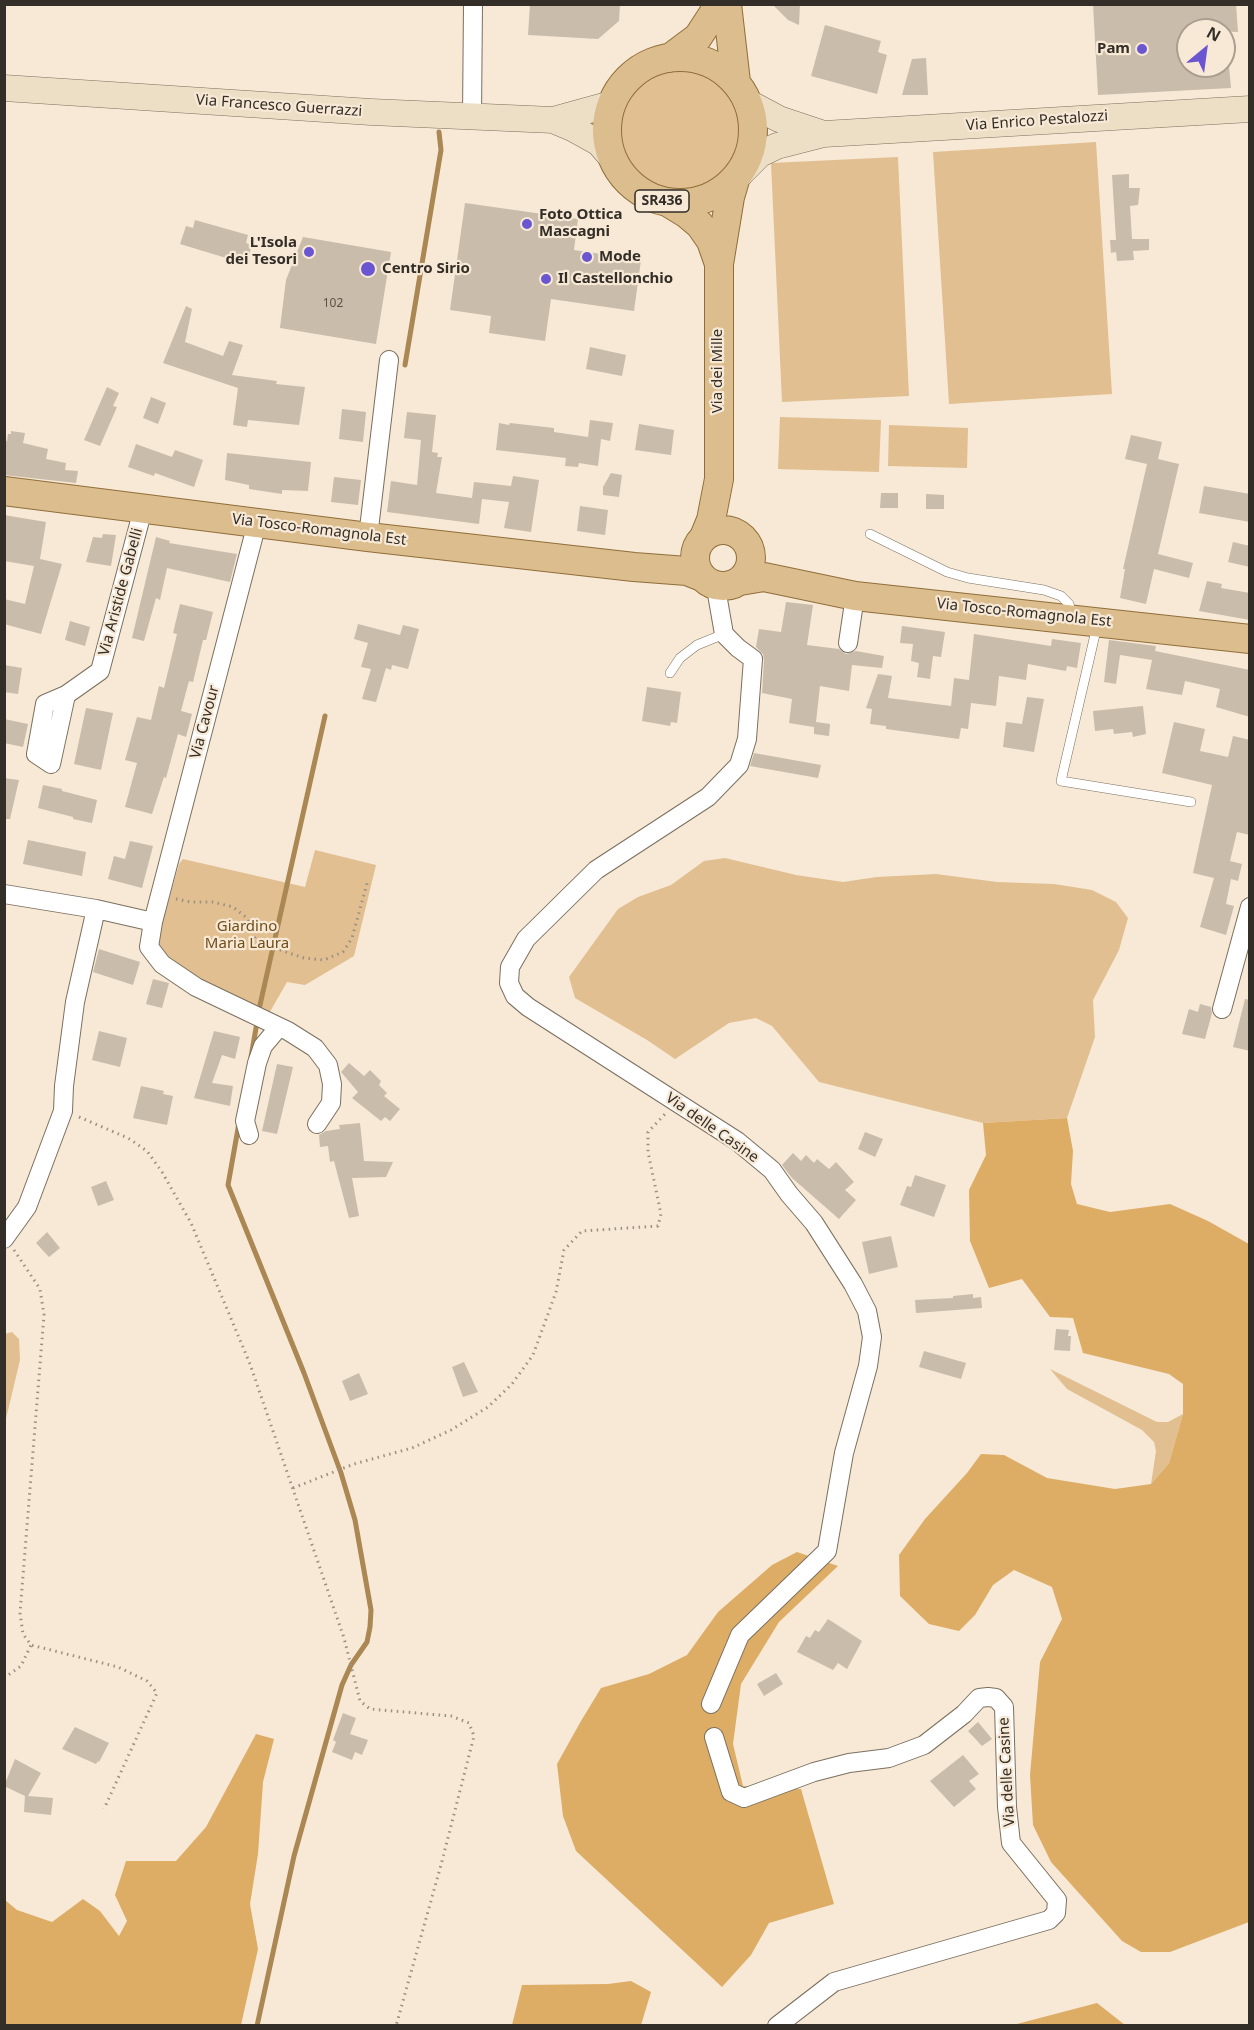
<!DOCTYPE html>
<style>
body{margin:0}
#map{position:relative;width:1254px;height:2030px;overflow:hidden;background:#f7e9d6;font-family:"Noto Sans",sans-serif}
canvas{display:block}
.frame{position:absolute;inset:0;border:6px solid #332e27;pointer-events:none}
.north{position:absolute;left:1176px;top:18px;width:60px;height:60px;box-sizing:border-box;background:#f7e9d6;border:2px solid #a99e90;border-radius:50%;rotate:29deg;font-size:16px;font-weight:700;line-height:24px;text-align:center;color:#332e27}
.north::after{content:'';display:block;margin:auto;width:21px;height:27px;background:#6956d0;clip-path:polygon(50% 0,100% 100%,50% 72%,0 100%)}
</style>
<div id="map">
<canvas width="1254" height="2030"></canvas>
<div class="frame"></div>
<div class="north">N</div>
</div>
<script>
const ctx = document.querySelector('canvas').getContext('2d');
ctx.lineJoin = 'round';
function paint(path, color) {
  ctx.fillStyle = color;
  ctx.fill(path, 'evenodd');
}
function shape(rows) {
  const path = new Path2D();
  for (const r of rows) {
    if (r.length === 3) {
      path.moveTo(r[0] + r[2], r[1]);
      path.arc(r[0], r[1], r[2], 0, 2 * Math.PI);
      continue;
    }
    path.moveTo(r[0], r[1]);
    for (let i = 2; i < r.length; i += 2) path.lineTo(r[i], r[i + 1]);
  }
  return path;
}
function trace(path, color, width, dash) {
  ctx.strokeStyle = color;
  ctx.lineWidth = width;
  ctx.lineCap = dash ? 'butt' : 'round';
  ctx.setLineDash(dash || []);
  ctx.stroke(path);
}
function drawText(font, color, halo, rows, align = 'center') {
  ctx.font = font + ' "Noto Sans",sans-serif';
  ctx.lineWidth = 4.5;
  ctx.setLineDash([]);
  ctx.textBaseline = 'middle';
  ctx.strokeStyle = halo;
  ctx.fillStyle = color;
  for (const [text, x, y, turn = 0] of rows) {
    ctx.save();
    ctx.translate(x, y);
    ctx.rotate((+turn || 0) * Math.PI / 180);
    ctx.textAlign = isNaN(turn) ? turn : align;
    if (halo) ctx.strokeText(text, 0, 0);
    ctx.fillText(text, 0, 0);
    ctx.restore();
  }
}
const green = shape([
 [680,130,62],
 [1096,142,1112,394,949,404,933,152],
 [898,157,909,396,782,402,771,163],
 [780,417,881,420,879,472,778,469],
 [889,425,968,428,967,468,888,466],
 [315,850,376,865,354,956,305,985,287,982,267,1017,170,965,157,942,179,864,183,859,305,887],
 [725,858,796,875,843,882,877,877,936,874,997,882,1054,884,1092,890,1116,902,1128,918,1119,950,1093,1000,1095,1037,1067,1118,983,1123,819,1082,772,1026,756,1018,729,1023,675,1059,647,1040,575,998,569,977,618,909,638,897,671,885,704,861],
 [12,1332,19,1339,20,1360,5,1423,5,1334],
 [1050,1369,1157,1422,1168,1422,1183,1414,1169,1463,1151,1484,1156,1451,1154,1442,1142,1430,1067,1389]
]);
const forest = shape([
 [1067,1118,1073,1151,1071,1184,1077,1204,1110,1212,1170,1204,1208,1221,1249,1244,1249,1922,1170,1952,1141,1952,1122,1941,1051,1862,1033,1825,1030,1775,1040,1662,1062,1619,1052,1587,1014,1570,993,1585,975,1615,959,1631,929,1624,900,1596,899,1555,925,1519,967,1473,981,1454,1004,1455,1047,1478,1115,1489,1151,1484,1169,1463,1183,1414,1183,1384,1169,1374,1083,1353,1073,1318,1050,1317,1022,1279,989,1288,970,1241,969,1190,986,1155,983,1123],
 [797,1552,838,1566,779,1622,741,1684,733,1744,743,1786,801,1789,834,1904,769,1923,751,1955,722,1987,576,1851,563,1816,557,1764,581,1721,601,1688,649,1674,687,1655,718,1612,772,1565],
 [256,1734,274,1739,263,1782,258,1854,250,1904,258,1949,241,2025,5,2025,5,1900,17,1910,52,1922,83,1899,100,1911,119,1936,127,1921,115,1895,126,1861,176,1861,206,1827],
 [631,1981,651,1992,641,2025,512,2025,522,1985,608,1984],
 [1097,2003,1125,2025,1013,2025]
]);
const stream = shape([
 [405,365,441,150,439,132],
 [251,1057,260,1005,325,716],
 [239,1123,228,1185,304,1373,341,1473,355,1520,371,1610,370,1627,367,1642,351,1665,342,1685,294,1856,257,2026]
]);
const building = shape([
 [530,4,620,4,619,21,598,39,528,35],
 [772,4,800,4,799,25,788,20],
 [1093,4,1236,4,1238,32,1188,30,1188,66,1229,66,1231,88,1098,95],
 [825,25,881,41,878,52,887,55,877,94,811,76],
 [926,58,928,95,902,95,912,59],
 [1129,174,1129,188,1140,188,1138,205,1130,206,1132,239,1149,239,1149,250,1133,251,1134,260,1117,261,1116,252,1111,253,1110,240,1116,240,1112,175],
 [465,203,578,219,574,250,641,260,634,311,551,299,545,341,489,333,491,316,450,310],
 [195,220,248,235,246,243,252,245,246,264,180,244,186,226,193,228],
 [303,237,391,252,376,344,280,328,286,280],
 [186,306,192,309,185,342,223,356,229,341,243,345,232,375,277,381,276,384,305,387,299,425,248,420,247,427,233,425,238,388,163,363],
 [590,347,626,355,622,376,586,369],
 [107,387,119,393,113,406,117,407,100,446,84,440],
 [151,397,166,403,158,424,143,418],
 [342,409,366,412,363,442,339,439],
 [407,412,436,415,432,452,438,453,437,457,442,457,436,493,472,498,474,482,511,486,513,476,539,480,531,532,504,528,509,502,482,499,479,524,387,512,391,481,417,485,421,440,404,438],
 [590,420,613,423,610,441,601,439,598,466,579,463,578,467,565,466,566,458,496,450,499,423,509,425,510,423,554,428,554,432,588,437],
 [639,424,674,430,671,455,635,450],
 [11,431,25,433,23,443,48,449,46,459,66,463,65,470,78,471,76,483,4,475,4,440,7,441,8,434,11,434],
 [1131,435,1162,442,1158,459,1179,464,1158,554,1193,563,1189,578,1154,569,1146,604,1120,598,1125,569,1123,569,1147,464,1125,459],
 [136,444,172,457,175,450,203,460,194,487,155,473,154,476,128,467],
 [227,453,311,462,308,491,282,490,282,494,249,489,249,485,225,480],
 [611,473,622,475,619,497,603,495,603,487],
 [334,477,361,480,358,505,331,502],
 [1204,486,1250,494,1250,522,1199,513],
 [881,493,898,493,898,508,880,508],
 [926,494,944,495,944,509,926,509],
 [580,506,608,510,605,535,577,531],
 [4,515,46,522,40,559,62,564,41,634,4,624,4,599,25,604,34,566,4,561],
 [103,534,116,535,111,566,86,562,93,537,102,538],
 [156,537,170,541,169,543,237,554,230,582,167,568,160,600,156,598,144,641,132,638],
 [1233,542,1250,546,1250,567,1228,562],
 [1207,581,1222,584,1221,588,1250,593,1250,620,1199,611],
 [786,602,813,605,807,645,839,649,846,654,856,651,884,656,882,668,852,665,849,691,820,686,816,722,830,724,829,736,814,734,814,727,789,723,792,699,762,693,764,660,763,654,756,647,759,629,781,632],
 [180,604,213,612,206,640,203,640,193,682,189,681,181,711,192,714,186,737,178,734,166,778,164,777,152,814,125,807,137,763,125,760,137,717,151,720,159,686,164,688,177,634,173,633],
 [70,621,90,627,85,646,65,640],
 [358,624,400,635,403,625,419,629,408,669,392,665,391,670,386,668,376,702,362,699,371,669,361,667,368,643,354,639],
 [902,626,945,632,941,657,933,656,930,679,917,677,919,663,911,661,913,644,900,643],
 [974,634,1051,646,1052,639,1081,643,1077,668,1067,666,1066,671,1028,664,1026,680,999,676,996,706,971,703,968,729,961,728,959,739,886,729,886,726,870,724,872,709,866,708,878,674,892,676,888,698,951,706,954,678,969,680],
 [1109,640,1156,646,1155,651,1250,670,1250,717,1216,707,1220,689,1185,681,1182,695,1146,689,1152,660,1120,655,1116,684,1104,682],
 [4,665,22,668,18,694,4,692],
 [647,687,681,692,677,723,671,722,670,726,642,721],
 [1027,697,1044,699,1034,752,1003,747,1006,722,1022,724],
 [1143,706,1146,734,1133,737,1132,732,1114,734,1113,729,1095,731,1093,711],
 [86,708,113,713,101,770,74,764],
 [4,719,28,724,23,747,4,743],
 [1174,722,1205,729,1200,751,1228,757,1233,736,1250,740,1250,835,1237,832,1230,861,1242,864,1238,881,1231,879,1226,904,1234,906,1226,935,1200,927,1214,878,1193,873,1212,785,1162,773],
 [754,753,821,765,818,778,750,766],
 [4,778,19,780,10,819,4,819],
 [43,785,62,789,62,791,97,800,92,823,73,819,73,817,38,808],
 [28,840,86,852,82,876,23,864],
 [130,841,153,846,142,888,108,879,114,856,125,859],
 [99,949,140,962,133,985,93,972],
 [153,979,169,983,162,1008,146,1004],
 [1245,999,1250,1000,1250,1051,1233,1047],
 [1200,1004,1211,1007,1212,1013,1205,1039,1182,1034,1189,1009,1198,1012],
 [99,1031,127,1038,120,1067,92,1060],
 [214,1031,240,1037,235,1059,222,1055,212,1083,233,1086,230,1106,194,1098],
 [349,1063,364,1076,370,1070,381,1081,379,1085,387,1093,384,1096,400,1109,390,1121,385,1117,381,1121,352,1098,358,1092,341,1072],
 [277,1064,293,1067,277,1134,262,1131],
 [141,1086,164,1091,163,1094,173,1096,167,1125,133,1118],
 [360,1123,364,1161,393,1162,386,1177,352,1178,359,1216,349,1218,334,1161,330,1162,328,1146,320,1147,319,1135,326,1131,340,1129,339,1125],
 [865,1132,883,1139,875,1157,858,1149],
 [793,1153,801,1161,806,1155,814,1163,817,1159,829,1169,836,1162,854,1182,845,1190,856,1200,839,1219,792,1178,782,1165],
 [915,1175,946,1185,934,1217,900,1205,907,1186,911,1187],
 [106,1181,114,1200,98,1206,91,1187],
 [47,1232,60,1248,49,1257,36,1243],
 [891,1236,898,1267,869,1274,862,1242],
 [973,1294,973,1298,981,1297,982,1308,916,1313,915,1300,953,1298,953,1296],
 [1056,1329,1069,1330,1068,1336,1071,1336,1070,1351,1054,1350],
 [924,1351,966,1363,961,1379,919,1367],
 [464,1362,478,1392,463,1397,452,1367],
 [359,1373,368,1394,350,1401,342,1381],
 [828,1619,862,1641,847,1669,838,1663,833,1670,797,1652,806,1636,810,1638,815,1630,819,1632],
 [776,1673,783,1684,764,1696,757,1684],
 [343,1713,356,1718,350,1734,368,1740,362,1755,355,1752,352,1760,332,1752,336,1742,333,1740],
 [978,1722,992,1739,982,1746,968,1731],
 [75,1727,109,1743,99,1762,98,1761,96,1764,62,1749],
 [963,1755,979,1774,969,1781,976,1789,954,1807,930,1781],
 [15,1759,41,1773,28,1796,53,1798,51,1815,24,1812,25,1796,4,1786]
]);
const path = shape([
 [176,899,190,902,213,902,233,907,247,918,256,941,259,943,304,958,324,960,343,952,352,938,368,880],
 [79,1117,128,1138,147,1151,162,1172,191,1223,250,1364,344,1638,360,1701,370,1709,451,1716,469,1723,474,1736,441,1865,396,2026],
 [14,1250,40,1289,44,1315,20,1613,23,1634,31,1645,118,1667,147,1681,157,1693,104,1809],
 [293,1488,354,1464,412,1448,451,1430,488,1407,512,1384,533,1355,556,1292,564,1250,582,1231,658,1226,661,1214,648,1152,648,1132,665,1114],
 [4,1678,21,1666,31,1645]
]);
const service = shape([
 [870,534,947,572,968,578,1044,590,1061,596,1069,604,1073,617],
 [1097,626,1061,781,1191,802],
 [670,673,680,658,697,645,724,634]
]);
const minor = shape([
 [472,116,473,4],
 [368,537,389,360],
 [848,643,855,596],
 [66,695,45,704,36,754,51,764,66,695,100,671,143,509],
 [4,894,96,909],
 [153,922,149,947,162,964,196,987,288,1031,315,1048,328,1065,332,1084,331,1103,317,1124],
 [1222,1009,1250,907],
 [249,1135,245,1121,257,1063,263,1046,279,1027],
 [4,1239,27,1207,63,1111,64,1086,75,1002,96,909,153,922,257,523],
 [711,1704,740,1635,827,1551,844,1453,868,1366,872,1337,867,1311,853,1284,814,1223,789,1194,772,1170,737,1141,528,1007,515,996,509,983,510,967,526,939,596,870,708,797,739,765,747,739,753,659,738,648,724,634,717,594,711,584],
 [714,1737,731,1792,744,1798,814,1772,849,1763,889,1758,924,1745,964,1714,979,1698,988,1697,996,1698,1004,1707,1007,1807,1011,1843,1057,1900,1056,1913,1049,1920,834,1982,777,2026]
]);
const secondary = shape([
 [4,88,371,112,553,120,611,104],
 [749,103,779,119,824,134],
 [553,120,572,128,599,143,613,159],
 [740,174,760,154,777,146,824,134,1250,109]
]);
const primary = shape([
 [727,4,736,82],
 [680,130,73],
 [670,58,698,37,713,14,717,4],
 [669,203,687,214,700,225,711,241,719,264],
 [4,491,368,537,634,567,687,571,702,577],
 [723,558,28],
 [704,537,711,520,719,479,719,264,730,197,735,180],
 [740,581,764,577,855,596,1250,639]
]);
const markers = [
 [1142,49,6,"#6956d0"],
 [527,224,6,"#6956d0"],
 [309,252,6,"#6956d0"],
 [587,257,6,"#6956d0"],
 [368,269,8,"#6956d0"],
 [546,279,6,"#6956d0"]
];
const numberNames = [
 ["102",333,304]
];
const shields = [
 [662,201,54]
];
const shieldNames = [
 ["SR436",662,201]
];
const poiNames = [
 ["Pam",1130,49,"right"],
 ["Foto Ottica",539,215],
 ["Mascagni",539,232],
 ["L'Isola",297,243,"right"],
 ["dei Tesori",297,260,"right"],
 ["Mode",599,257],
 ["Centro Sirio",382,269],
 ["Il Castellonchio",558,279]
];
const streetNames = [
 ["Via Francesco Guerrazzi",279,106,4],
 ["Via Enrico Pestalozzi",1037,121,-4],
 ["Via dei Mille",718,371,-90],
 ["Via Tosco-Romagnola Est",319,530,7],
 ["Via Aristide Gabelli",121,592,-75],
 ["Via Tosco-Romagnola Est",1024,613,6],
 ["Via Cavour",205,722,-75],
 ["Via delle Casine",712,1128,35],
 ["Via delle Casine",1007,1772,-93]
];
const parkNames = [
 ["Giardino",247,927],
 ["Maria Laura",247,944]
];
paint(green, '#e1bf91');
paint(forest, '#ddad66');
trace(stream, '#aa8753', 5);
paint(building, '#c9bcaa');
trace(service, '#7b6f5e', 10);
trace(minor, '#7b6f5e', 20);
trace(secondary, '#7b6f5e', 27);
trace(primary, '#916e39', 30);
trace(path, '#9a9083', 3, [1.5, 4.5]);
trace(service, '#fff', 9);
trace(minor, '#fff', 18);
trace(secondary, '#eddec6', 26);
trace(primary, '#dbbd8e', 28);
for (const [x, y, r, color] of markers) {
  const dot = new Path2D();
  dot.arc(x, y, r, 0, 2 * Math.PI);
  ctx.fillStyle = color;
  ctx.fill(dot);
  trace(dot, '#f7e9d6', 2);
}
drawText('12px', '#585248', null, numberNames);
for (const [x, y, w] of shields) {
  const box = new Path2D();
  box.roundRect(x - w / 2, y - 11, w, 22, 4.5);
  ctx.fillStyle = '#f7e9d6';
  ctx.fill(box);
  trace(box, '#332e27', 1.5);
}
drawText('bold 14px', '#332e27', null, shieldNames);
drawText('bold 15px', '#332e27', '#f7e9d6', poiNames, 'left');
drawText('15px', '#332e27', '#f7e9d6', streetNames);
drawText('15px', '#6f4e19', '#f7e9d6', parkNames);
</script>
